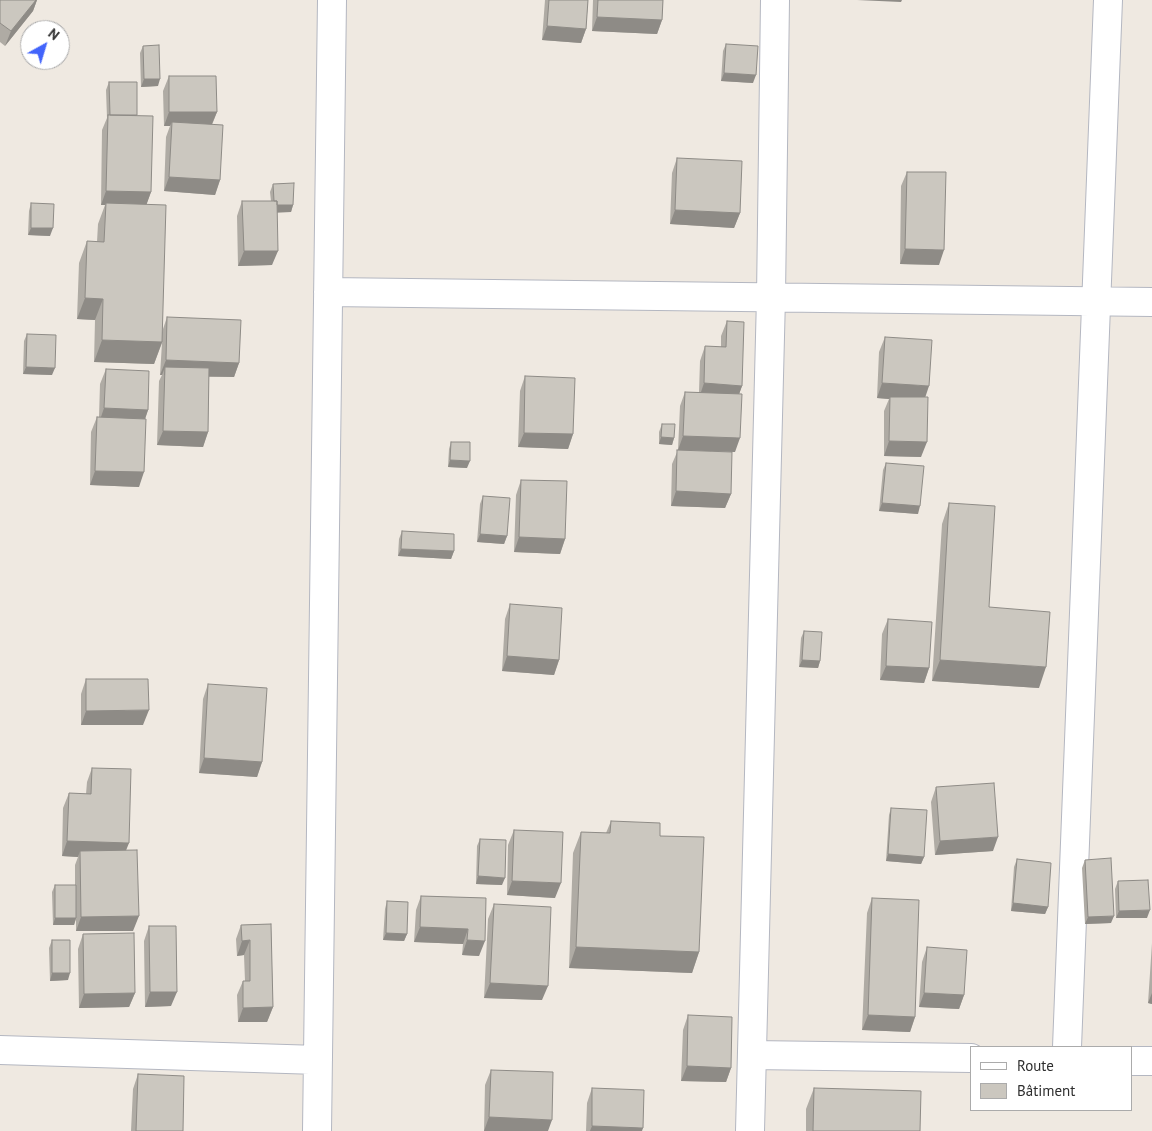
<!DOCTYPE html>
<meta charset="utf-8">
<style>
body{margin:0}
#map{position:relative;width:1152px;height:1131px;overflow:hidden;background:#efe9e1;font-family:"PT Sans",sans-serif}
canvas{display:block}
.legend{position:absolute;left:970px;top:1046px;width:162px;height:65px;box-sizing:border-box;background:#fff;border:1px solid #ababab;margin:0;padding:6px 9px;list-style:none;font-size:15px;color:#2e2e2e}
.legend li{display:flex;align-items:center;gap:10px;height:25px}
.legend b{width:25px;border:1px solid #ababab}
.north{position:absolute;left:20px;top:20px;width:50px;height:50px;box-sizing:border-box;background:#fff;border:1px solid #ababab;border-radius:50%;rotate:39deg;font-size:14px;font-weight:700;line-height:20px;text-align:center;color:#2e2e2e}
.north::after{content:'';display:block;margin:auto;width:18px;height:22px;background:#4264fb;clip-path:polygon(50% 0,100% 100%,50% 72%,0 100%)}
</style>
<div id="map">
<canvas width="1152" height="1131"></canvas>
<ul class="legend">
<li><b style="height:6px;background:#fff"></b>Route</li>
<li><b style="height:14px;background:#cbc7bf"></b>Bâtiment</li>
</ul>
<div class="north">N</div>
</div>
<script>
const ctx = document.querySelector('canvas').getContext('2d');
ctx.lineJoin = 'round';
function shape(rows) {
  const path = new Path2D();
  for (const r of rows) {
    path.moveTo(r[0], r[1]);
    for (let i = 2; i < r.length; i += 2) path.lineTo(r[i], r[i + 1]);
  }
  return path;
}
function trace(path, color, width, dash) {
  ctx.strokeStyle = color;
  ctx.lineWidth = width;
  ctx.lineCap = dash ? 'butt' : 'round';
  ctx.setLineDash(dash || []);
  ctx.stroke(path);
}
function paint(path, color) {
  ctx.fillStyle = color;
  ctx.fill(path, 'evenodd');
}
const minor = shape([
 [328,292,1152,302],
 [1067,1047,1108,0],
 [0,1050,318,1060],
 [752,1055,971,1058],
 [1131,1061,1152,1061],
 [317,1131,332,0],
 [750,1131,771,297,775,0]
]);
const wall = shape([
 [0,0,37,0,33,11,5,46,0,42],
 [545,0,588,0,586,29,581,43,542,40],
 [593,0,663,0,662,20,657,34,592,31],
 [726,44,753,83,721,81,723,51],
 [143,46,158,86,141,87,140,53],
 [169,76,217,112,212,125,220,180,215,195,164,191,166,137,170,126,164,126,163,91],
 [109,82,137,116,151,192,146,205,162,332,167,317,239,363,234,377,209,377,208,432,203,447,157,445,159,381,162,375,160,375,162,343,154,364,94,362,95,320,77,319,79,263,87,241,97,242,98,224,105,205,101,205,102,130,107,118,106,90],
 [677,158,740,213,734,228,670,224,672,173],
 [907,172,939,265,900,264,901,186],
 [273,184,293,205,291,212,277,212,272,265,238,266,237,216,242,201,271,201,270,192],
 [31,203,50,236,28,235,29,211],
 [727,321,742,386,739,394,735,452,711,451,731,494,725,508,671,506,672,464,678,450,680,406,685,392,699,392,700,361,705,346,721,347,721,336],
 [27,334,52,375,23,374,24,341],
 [885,337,925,397,921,457,884,456,884,411,889,399,877,398,879,352],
 [106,369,148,410,145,419,139,487,90,485,91,432,97,417,99,417,100,384],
 [525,376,573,434,568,449,518,447,520,391],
 [662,424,674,438,672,445,659,444,659,432],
 [451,442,467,468,448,467,449,449],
 [886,463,918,514,879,511,883,470],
 [521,480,565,539,560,554,514,552,516,495],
 [483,496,507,536,504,544,477,542,480,504],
 [949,503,989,607,1039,688,932,681,942,524],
 [402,531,454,551,451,559,398,556,399,539],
 [510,604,559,660,554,675,502,671,505,619],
 [888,619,929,668,924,683,880,680,882,634],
 [804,631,820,661,818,668,799,667,801,638],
 [86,679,143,725,81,725,81,694],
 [208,684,262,762,257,777,199,773,203,699],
 [92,768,126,850,133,931,76,931,76,919,74,925,53,925,52,892,55,885,75,885,75,865,78,857,62,856,63,808,69,793,86,794,87,782],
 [936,787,993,851,935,855,931,802],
 [891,808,924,857,921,864,886,861,889,815],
 [611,821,660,836,699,952,692,973,569,968,573,853,581,832,606,833],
 [514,830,555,898,507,895,508,845],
 [480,839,502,885,476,884,477,846],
 [1017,859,1048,907,1045,914,1011,911,1014,867],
 [1085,860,1111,923,1085,924,1082,868],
 [1118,881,1147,918,1116,918,1115,889],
 [421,896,486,898,479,956,462,955,463,944,414,942,416,910],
 [872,898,915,1017,910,1032,862,1030,867,913],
 [387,901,407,934,404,941,383,940,385,909],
 [494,904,542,1000,484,998,488,919],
 [271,924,273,1007,267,1022,238,1022,237,995,243,981,245,981,244,955,237,956,236,939,241,925],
 [149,926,171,1006,145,1007,144,941],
 [83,934,135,993,129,1007,79,1008,78,949],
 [52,940,68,980,50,981,49,948],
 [1152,943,1152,1004,1148,1003],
 [927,947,964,995,959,1009,919,1007,922,962],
 [688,1015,731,1068,726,1082,681,1081,683,1030],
 [491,1070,548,1131,484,1131,485,1085],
 [138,1074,183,1131,131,1131,133,1089],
 [592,1088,642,1131,586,1131,587,1103],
 [814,1088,920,1131,806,1131,806,1109]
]);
const shadedWall = shape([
 [36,0,37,0,33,11,5,46,11,31],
 [857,0,902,0,901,2],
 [597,17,662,20,657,34,592,31],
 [547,26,586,29,581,43,542,40],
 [724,73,756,75,753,83,721,81],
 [144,79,160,79,158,86,141,87],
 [169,112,217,112,211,126,172,122,170,126,164,126],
 [169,177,220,180,215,195,164,191],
 [106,191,151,192,146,206,106,203,105,205,101,205],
 [274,205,293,205,291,212,271,213],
 [675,210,740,213,734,228,670,224],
 [31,228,53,228,50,236,28,235],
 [905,249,944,250,939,265,900,264],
 [244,251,278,251,272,265,238,266],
 [85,298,103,299,95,320,77,319],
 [102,340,162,342,154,364,94,362],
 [166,360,239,363,234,377,164,375,165,367,162,375,160,375],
 [26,367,55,368,52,375,23,374],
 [704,383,742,386,737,400,699,398],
 [882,383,929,386,924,401,890,397,889,399,877,398],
 [104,408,148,410,143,425,99,423],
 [163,431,208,432,203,447,157,445],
 [524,433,573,434,568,449,518,447],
 [683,436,740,438,735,452,678,450],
 [661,437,674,438,672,445,659,444],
 [889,441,927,442,921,457,884,456],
 [450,460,470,461,467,468,448,467],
 [95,471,144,472,139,487,90,485],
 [676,491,731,494,725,508,671,506],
 [882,503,920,506,918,514,879,511],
 [480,534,507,536,504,544,477,542],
 [519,537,565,539,560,554,514,552],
 [401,549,454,551,451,559,398,556],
 [507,656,559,660,554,675,502,671],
 [802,660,820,661,818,668,799,667],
 [940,660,1046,667,1039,688,932,681],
 [886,666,929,668,924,683,880,680],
 [149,710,143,725,81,725,86,711],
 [204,758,262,762,257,777,199,773],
 [998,837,993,851,935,855,940,841],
 [67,841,129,843,123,858,80,851,78,857,62,856],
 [888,854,924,857,921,864,886,861],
 [478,876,505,878,502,885,476,884],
 [512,881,561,883,555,898,507,895],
 [1013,903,1048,907,1045,914,1011,911],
 [1150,910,1147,918,1116,918,1119,911],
 [139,916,133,931,76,931,81,917],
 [1114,916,1111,923,1085,924,1088,917],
 [55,918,76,918,74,925,53,925],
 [420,927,468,929,463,944,414,942],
 [386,933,407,934,404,941,383,940],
 [250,940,244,955,237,956,242,941],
 [467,940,485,941,479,956,462,955],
 [576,947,699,952,692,973,569,968],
 [52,973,70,973,68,980,50,981],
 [490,983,548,986,542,1000,484,998],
 [150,992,177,992,171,1006,145,1007],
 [135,993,129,1007,79,1008,84,994],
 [924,993,964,995,959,1009,919,1007],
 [1152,993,1152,1004,1148,1003],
 [273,1007,267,1022,238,1022,243,1008],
 [868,1015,915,1017,910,1032,862,1030],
 [687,1066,731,1068,726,1082,681,1081],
 [489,1117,552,1120,548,1131,484,1131],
 [592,1126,643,1128,642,1131,590,1131]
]);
const building = shape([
 [0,0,36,0,11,31,0,23,0,0],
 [549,0,588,0,586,29,547,26,549,0],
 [598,0,663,0,662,20,597,17,598,0],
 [726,44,758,46,756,75,724,73,726,44],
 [159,45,160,79,144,79,143,46,159,45],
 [169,76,216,76,217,112,169,112,169,76],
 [109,82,137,82,137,115,110,115,109,82],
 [108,115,153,116,151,192,106,191,108,115],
 [172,122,223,125,220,180,169,177,172,122],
 [677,158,742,161,740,213,675,210,677,158],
 [907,172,946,172,944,250,905,249,907,172],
 [294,183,293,205,277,205,277,201,274,201,273,184,294,183],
 [242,201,277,201,278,251,244,251,242,201],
 [31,203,54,204,53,228,31,228,31,203],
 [106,203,166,205,162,342,102,340,103,299,85,298,87,241,104,242,106,203],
 [167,317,241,320,239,363,166,360,167,317],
 [727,321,744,322,742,386,704,383,705,346,726,347,727,321],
 [27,334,56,335,55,368,26,367,27,334],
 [885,337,932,340,929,386,882,383,885,337],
 [165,367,209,368,208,432,163,431,165,367],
 [106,369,149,371,148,410,104,408,106,369],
 [525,376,575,378,573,434,524,433,525,376],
 [685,392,742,394,740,438,683,436,685,392],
 [890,397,928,397,927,442,889,441,890,397],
 [97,417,146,419,144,472,95,471,97,417],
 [662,424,675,424,674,438,661,437,662,424],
 [451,442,470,442,470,461,450,460,451,442],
 [677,450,732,452,731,494,676,491,677,450],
 [886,463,924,466,920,506,882,503,886,463],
 [521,480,567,481,565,539,519,537,521,480],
 [483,496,510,498,507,536,480,534,483,496],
 [949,503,995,506,989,607,1050,612,1046,667,940,660,949,503],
 [402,531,454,534,454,551,401,549,402,531],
 [510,604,562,608,559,660,507,656,510,604],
 [888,619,932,622,929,668,886,666,888,619],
 [804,631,822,632,820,661,802,660,804,631],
 [86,679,148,679,149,710,86,711,86,679],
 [208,684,267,688,262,762,204,758,208,684],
 [92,768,131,769,129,843,67,841,69,793,91,794,92,768],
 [994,783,998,837,940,841,936,787,994,783],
 [891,808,927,810,924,857,888,854,891,808],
 [611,821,660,823,660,836,704,837,699,952,576,947,581,832,610,833,611,821],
 [514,830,563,832,561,883,512,881,514,830],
 [480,839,506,840,505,878,478,876,480,839],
 [137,850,139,916,81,917,80,851,137,850],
 [1111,858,1114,916,1088,917,1085,860,1111,858],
 [1017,859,1051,863,1048,907,1013,903,1017,859],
 [1148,880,1150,910,1119,911,1118,881,1148,880],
 [55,885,76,885,76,918,55,918,55,885],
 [421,896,486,898,485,941,467,940,468,929,420,927,421,896],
 [872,898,919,900,915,1017,868,1015,872,898],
 [387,901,408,902,407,934,386,933,387,901],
 [494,904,551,907,548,986,490,983,494,904],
 [271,924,273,1007,243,1008,243,981,250,981,250,940,242,941,241,925,271,924],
 [149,926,176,926,177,992,150,992,149,926],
 [134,933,135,993,84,994,83,934,134,933],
 [52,940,70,940,70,973,52,973,52,940],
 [927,947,967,950,964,995,924,993,927,947],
 [688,1015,732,1017,731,1068,687,1066,688,1015],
 [491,1070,553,1072,552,1120,489,1117,491,1070],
 [138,1074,184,1076,183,1131,136,1131,138,1074],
 [592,1088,644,1090,643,1128,592,1126,592,1088],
 [814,1088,921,1091,920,1131,813,1131,814,1088]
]);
trace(minor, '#b4b7c1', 30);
trace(minor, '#fff', 28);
paint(wall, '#afaba4');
paint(shadedWall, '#8e8b86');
paint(building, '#cbc7bf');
trace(building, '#8e8b86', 1);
</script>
